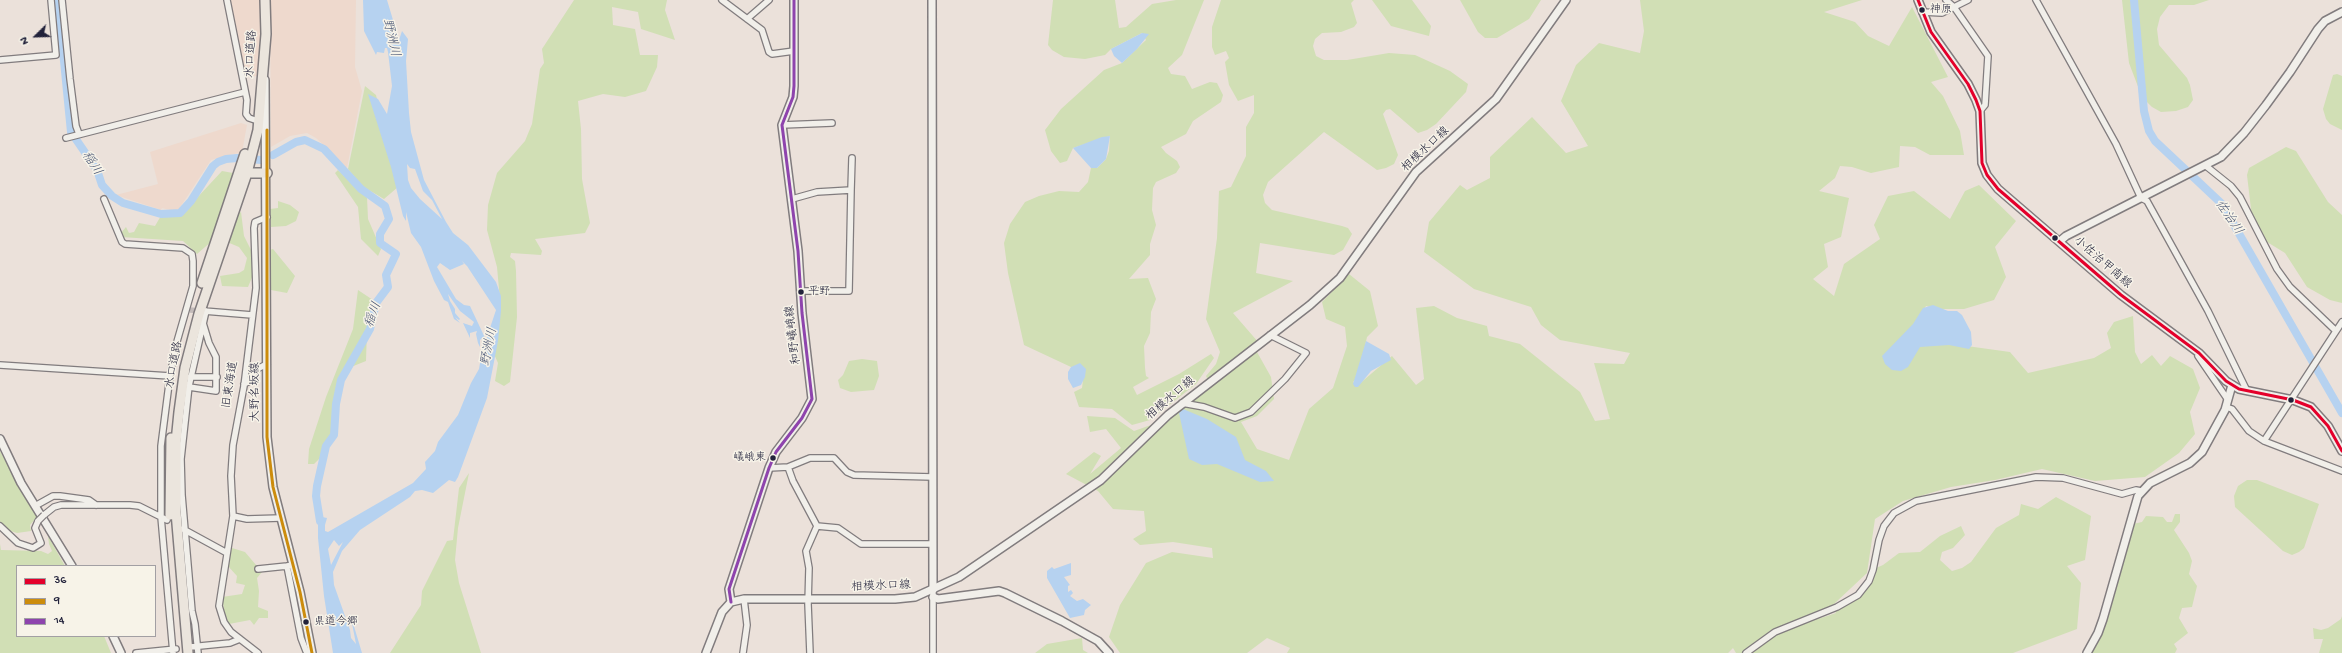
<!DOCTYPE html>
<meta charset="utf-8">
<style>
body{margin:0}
#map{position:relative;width:2342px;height:653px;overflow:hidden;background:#ebe1da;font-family:"Gochi Hand",sans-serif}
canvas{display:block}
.legend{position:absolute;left:16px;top:565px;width:140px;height:72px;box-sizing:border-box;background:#f7f3e8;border:1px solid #a29fa3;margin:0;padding:5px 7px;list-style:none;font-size:12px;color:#22223b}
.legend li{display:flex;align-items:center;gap:8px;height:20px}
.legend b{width:20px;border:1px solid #a29fa3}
.north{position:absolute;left:16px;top:16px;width:40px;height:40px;-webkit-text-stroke:3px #f7f3e8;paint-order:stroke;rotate:247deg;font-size:11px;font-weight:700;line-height:16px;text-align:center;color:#22223b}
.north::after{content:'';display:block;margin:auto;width:14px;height:18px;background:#22223b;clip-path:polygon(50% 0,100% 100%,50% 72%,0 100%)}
</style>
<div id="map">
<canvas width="2342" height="653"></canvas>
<ul class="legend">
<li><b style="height:5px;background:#e4002b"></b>36</li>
<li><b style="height:5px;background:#cc8c0c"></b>9</li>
<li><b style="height:5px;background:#8e44ad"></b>14</li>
</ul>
<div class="north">N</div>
</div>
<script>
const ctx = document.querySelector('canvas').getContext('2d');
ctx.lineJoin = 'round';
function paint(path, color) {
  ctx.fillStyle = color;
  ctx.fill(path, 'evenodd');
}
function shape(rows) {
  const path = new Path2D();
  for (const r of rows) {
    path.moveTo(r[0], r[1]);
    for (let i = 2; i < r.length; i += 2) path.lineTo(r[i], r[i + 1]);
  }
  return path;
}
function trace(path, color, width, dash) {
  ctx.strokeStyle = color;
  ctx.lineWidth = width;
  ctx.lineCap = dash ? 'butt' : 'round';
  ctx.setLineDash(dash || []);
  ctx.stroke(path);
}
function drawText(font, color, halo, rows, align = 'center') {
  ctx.font = font + ' "Gochi Hand","Klee One",sans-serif';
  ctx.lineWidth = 3;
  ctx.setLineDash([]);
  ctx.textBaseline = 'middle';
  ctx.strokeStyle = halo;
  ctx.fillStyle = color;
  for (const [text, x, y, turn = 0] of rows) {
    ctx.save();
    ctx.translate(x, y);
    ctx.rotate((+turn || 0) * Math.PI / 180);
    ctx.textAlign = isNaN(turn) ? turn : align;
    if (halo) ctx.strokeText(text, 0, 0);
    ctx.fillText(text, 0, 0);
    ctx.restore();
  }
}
const built = shape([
 [229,0,261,0,260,49,257,76,243,77],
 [270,0,356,0,355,67,362,91,347,168,316,138,307,133,290,136,271,147],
 [241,123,247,125,242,152,211,160,179,209,173,211,162,208,161,210,116,195,158,184,150,152]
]);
const green = shape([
 [574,0,667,0,665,10,675,40,641,29,638,12,612,7,613,25,635,29,640,55,658,55,657,67,646,91,625,97,603,94,578,101,581,129,582,179,590,223,585,233,535,239,542,251,541,255,511,253,510,257,515,261,516,271,517,317,510,382,504,386,495,381,498,363,493,352,500,300,497,267,487,230,488,205,497,173,525,141,532,124,540,69,544,63,542,49],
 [1053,0,1115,0,1119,28,1126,27,1152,4,1176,0,1204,0,1182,55,1168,68,1171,74,1185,76,1192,89,1210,82,1217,83,1223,95,1221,102,1193,121,1186,134,1161,147,1166,153,1177,161,1180,167,1176,173,1156,182,1153,188,1152,210,1156,225,1150,244,1150,255,1129,279,1148,278,1156,299,1151,312,1150,333,1144,346,1145,368,1146,376,1149,378,1133,387,1137,395,1179,374,1211,354,1214,358,1196,384,1150,420,1132,425,1112,409,1079,407,1074,392,1082,388,1084,372,1078,366,1071,367,1024,345,1008,273,1004,243,1010,224,1025,202,1039,196,1059,191,1079,192,1088,182,1091,168,1097,168,1106,159,1109,151,1110,136,1073,148,1067,161,1060,163,1051,151,1045,130,1061,109,1104,70,1122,63,1146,40,1142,33,1111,49,1105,55,1085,59,1064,57,1052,50,1048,45],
 [1221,0,1354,0,1351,3,1357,23,1354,27,1341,32,1322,33,1315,39,1313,46,1316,56,1324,60,1347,60,1389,53,1415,55,1450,71,1468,84,1466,92,1436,124,1427,130,1418,133,1390,109,1386,110,1383,114,1398,155,1394,164,1386,168,1377,170,1324,132,1268,182,1263,195,1265,203,1272,210,1342,226,1348,228,1352,234,1343,250,1334,255,1260,243,1256,273,1293,281,1233,313,1259,343,1224,375,1257,352,1271,377,1274,399,1257,416,1241,422,1257,449,1289,460,1309,409,1333,388,1347,346,1345,327,1326,319,1322,302,1349,274,1370,291,1378,326,1367,337,1358,378,1353,382,1358,385,1392,356,1416,385,1424,379,1416,308,1434,306,1457,318,1487,326,1489,336,1520,344,1580,392,1595,421,1610,419,1594,363,1624,364,1630,353,1560,340,1541,325,1531,307,1474,289,1424,252,1429,222,1460,185,1467,190,1490,178,1490,157,1532,117,1566,153,1588,146,1561,101,1576,65,1599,43,1640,53,1644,31,1640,0,1862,0,1824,12,1855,22,1868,36,1889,46,1912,7,1948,77,1931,82,1943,96,1960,131,1964,155,1930,155,1915,147,1900,146,1899,167,1871,173,1852,167,1840,166,1835,178,1819,191,1849,198,1841,237,1824,244,1828,267,1813,279,1834,296,1844,264,1880,239,1874,225,1888,196,1914,191,1950,219,1965,191,1979,185,2016,221,1995,247,2006,277,1994,300,1964,309,1941,309,1926,306,1891,368,1905,368,1917,345,1945,343,2010,352,2028,373,2094,358,2111,348,2107,333,2114,322,2133,316,2135,352,2141,364,2152,355,2161,366,2170,356,2193,369,2200,388,2190,412,2195,434,2179,453,2145,477,2095,481,2042,469,1995,480,1951,487,1903,501,1875,519,1867,573,1818,619,1836,613,1834,610,1858,598,1876,568,1883,565,1899,553,1920,552,1940,536,1961,526,1965,535,1953,548,1942,552,1940,560,1952,571,1962,568,1971,562,1996,528,2019,515,2021,504,2038,509,2056,497,2091,516,2085,560,2067,566,2081,583,2077,629,2013,653,1736,653,1733,648,1728,653,1287,653,1290,648,1267,638,1247,653,1120,653,1109,637,1120,605,1146,563,1172,552,1213,558,1212,548,1173,542,1140,545,1133,539,1146,531,1144,511,1113,509,1098,491,1066,474,1094,452,1101,456,1090,474,1121,448,1106,429,1090,432,1087,416,1115,418,1134,431,1151,425,1210,384,1206,376,1216,364,1220,352,1206,319,1217,238,1219,191,1231,187,1246,156,1246,127,1254,113,1254,95,1238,101,1229,85,1225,62,1229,58,1226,51,1215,55,1212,47,1212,27],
 [1372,0,1412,0,1431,26,1429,36,1391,26],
 [1460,0,1541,0,1529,19,1497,38,1485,38,1478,32],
 [2122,0,2209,0,2194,5,2169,5,2160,17,2157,29,2159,45,2187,78,2190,85,2193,100,2188,107,2176,111,2161,112,2152,107,2142,97,2129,63],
 [2337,74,2342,76,2342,130,2330,124,2326,119,2323,109,2333,75],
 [365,86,376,95,398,187,384,199,362,186,348,169],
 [2286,147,2296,151,2328,202,2342,215,2342,303,2330,300,2307,287,2285,253,2259,237,2253,226,2247,175,2249,168],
 [338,170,367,197,368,219,381,249,378,256,361,239,358,207,335,173],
 [222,171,233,173,212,241,197,254,183,241,121,237,120,234,126,227,129,233,134,232,139,223,155,226,162,214,182,214],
 [278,201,290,205,299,212,296,221,286,226,271,227,270,209,278,208],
 [241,212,244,236,252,252,253,275,248,287,222,286,220,276,239,273,244,270,247,258,239,247,227,242,236,215],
 [273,249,295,276,287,293,271,290,269,250],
 [358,290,373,300,377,311,367,329,366,361,346,369,338,391,332,433,321,457,314,464,308,464,309,449,326,397,353,329],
 [862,359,877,361,879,376,874,390,851,392,840,388,838,380,843,375,849,361],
 [0,451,37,517,30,525,31,531,17,533,4,529,0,524],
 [469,473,458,528,455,560,459,583,481,653,390,653,421,605,422,591,447,541,453,540,459,488],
 [2247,480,2257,480,2319,504,2304,548,2299,552,2292,555,2283,551,2235,507,2234,496,2238,486],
 [2175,514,2180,514,2180,522,2174,530,2189,553,2192,561,2189,574,2197,586,2192,607,2182,608,2179,618,2188,633,2174,644,2177,649,2175,653,2090,653,2133,524,2142,522,2146,516,2163,517,2167,522,2172,522],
 [48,536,65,566,17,566,17,636,104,636,111,653,0,653,0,544,1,550,41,551,48,554,52,551,49,544],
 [232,548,245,552,262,572,257,578,259,591,258,607,268,611,268,618,259,618,254,625,250,620,229,624,225,616,222,597,242,594,245,585,236,583,237,576,227,565],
 [2342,616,2342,653,2319,653,2323,639,2314,639,2313,628,2321,630,2328,628,2341,619],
 [1082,638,1083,650,1088,653,1035,653,1047,644]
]);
const water = shape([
 [363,0,387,0,399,40,402,31,408,39,406,61,409,113,411,132,424,180,446,222,453,233,468,245,496,282,501,296,501,311,498,341,487,398,458,477,455,482,449,480,433,493,422,490,415,491,410,497,360,530,342,551,333,572,334,585,350,630,351,638,356,644,350,613,362,653,333,653,324,596,318,538,318,510,322,517,327,518,325,525,325,531,328,532,413,483,426,469,425,462,435,451,438,442,458,415,471,383,479,369,483,346,482,338,480,340,480,347,478,343,476,334,477,331,470,333,470,338,463,323,472,326,474,322,460,311,448,294,450,301,455,309,455,313,460,319,459,320,455,317,460,323,454,319,448,302,444,300,434,281,421,247,411,233,406,212,406,221,403,216,391,167,368,94,378,99,387,114,392,86,388,52,387,48,385,48,384,53,377,52,376,55,364,31],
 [407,164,410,168,415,169,423,191,432,200,442,219,420,199,411,188,408,180],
 [462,261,467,266,496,310,486,340,470,306,464,305,456,299,437,267,440,263,450,270,464,264],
 [334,540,339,546,343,542,331,565,328,549],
 [1142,33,1149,34,1137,49,1122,63,1114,56,1111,49],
 [1110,136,1106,159,1097,168,1091,168,1073,148,1102,137],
 [1933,305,1948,311,1957,311,1962,315,1971,332,1972,345,1969,349,1949,345,1920,347,1908,367,1901,371,1892,370,1885,364,1882,356,1913,324,1923,308],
 [1366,341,1389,354,1391,360,1371,371,1358,387,1355,387,1353,384],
 [1080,363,1086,369,1085,377,1081,385,1073,388,1068,379,1068,372,1071,367],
 [1183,409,1207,419,1236,437,1245,460,1266,471,1274,481,1260,482,1217,464,1202,465,1189,459,1179,413],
 [1071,563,1071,575,1064,577,1070,585,1068,586,1068,592,1071,590,1073,593,1070,596,1077,601,1083,599,1091,605,1085,610,1084,615,1070,618,1047,578,1047,571,1052,567,1054,569]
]);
const river = shape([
 [58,0,71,132,97,170,102,185,112,196,123,203,161,214,180,213,191,201,213,166,218,162,226,159,237,158,261,160],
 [2134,0,2144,111,2149,131,2155,141,2222,204,2342,413],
 [273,155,296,142,305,140,324,149,361,189,385,206,389,219,380,234,380,243,396,254,386,275,388,287,376,303,370,329,341,380,336,404,334,435,326,446,317,486,316,496,320,521]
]);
const minorTunnel = shape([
 [190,310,202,311]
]);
const minor = shape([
 [62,0,70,79,76,126,79,134],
 [227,0,247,100,246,114,249,118,261,122],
 [722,0,762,30,769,52,772,54,794,51],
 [1946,0,1954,7,1988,56,1985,105,1980,111],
 [2036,0,2116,144,2141,198,2147,201,2208,311,2247,391],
 [1922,12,1942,13,1968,0],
 [747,19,769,0],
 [0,60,56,55,51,0],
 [782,125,832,123],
 [66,138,245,92],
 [2206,166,2231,186,2240,197,2277,269,2290,287,2336,331],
 [104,199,122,242,125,244,183,248,192,254,193,261,193,286,176,345,170,376,161,446,161,517,173,653],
 [792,199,817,192,851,190,852,158],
 [800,291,849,291,851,190],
 [204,311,252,315],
 [2198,356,2228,400],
 [0,365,170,376],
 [190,377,217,377],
 [244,384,248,382,257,369,267,364],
 [189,387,216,391,216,357,209,343,203,323],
 [1182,403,1204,407,1235,418,1251,412,1285,379,1306,353,1270,335],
 [2226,407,2232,409,2249,431,2264,441,2342,471],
 [2264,441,2342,322],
 [788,467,793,481,817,526],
 [769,468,788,467,810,458,834,458,847,472,854,475,933,477],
 [35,506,53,496,60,496,89,500,96,505],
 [44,515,54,507,61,505,130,505,139,506,167,520],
 [233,516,247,519,281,518],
 [0,526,18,543,33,548,41,543,35,528,38,521],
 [817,526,838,528,861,544,933,544],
 [183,529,227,553],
 [293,565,287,566,301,638,306,651,312,652],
 [258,569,287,566],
 [190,647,230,643,240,639],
 [136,653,176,649],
 [198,653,195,624,192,611,182,495,181,459,189,386,206,311],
 [258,653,231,632,224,622,219,606,233,516,231,476,233,445,244,386,256,288,254,228,255,222,267,217],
 [743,653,747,625,744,599],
 [810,653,808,604,809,568,806,551,817,526],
 [933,653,933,594],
 [1746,653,1775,632,1837,607,1858,595,1869,581,1873,570,1879,540,1884,526,1894,513,1916,501,2036,477,2063,478,2122,494,2136,490,2141,491]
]);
const tertiary = shape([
 [932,0,933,590],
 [2060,241,2066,236,2221,157,2244,133,2266,105,2290,72,2318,29,2325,21,2342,12],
 [0,439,21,483,72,566],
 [933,597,938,599,999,591,1005,593,1062,621,1098,641,1109,653],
 [113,636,121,653],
 [2087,653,2098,633,2103,619,2138,496,2150,483,2190,463,2202,452,2225,410,2232,385]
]);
const secondary = shape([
 [1918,0,1931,32,1968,84,1976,100,1980,111,1982,163,1987,175,1998,189,2121,295,2199,353,2226,381,2239,389,2293,400,2311,407,2328,426,2342,451],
 [265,80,267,437,273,487,300,592,312,653],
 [731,602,729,589,769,468,776,452,802,418,812,399,802,313,798,251,782,125,793,97,794,86,794,0],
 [706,653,722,612,731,602,744,599,895,599,915,597,959,577,1101,480,1168,415,1310,305,1340,278,1416,172,1496,99,1566,0]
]);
const trunk = shape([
 [247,173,267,173],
 [202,283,245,154],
 [170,515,171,438],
 [188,653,176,512,176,442,179,412,185,368,199,314,247,173,258,130,266,34,265,0]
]);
const minorBridge = shape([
 [38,521,44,515]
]);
const bus1 = shape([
 [1918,0,1931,32,1968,84,1976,100,1980,111,1982,163,1987,175,1998,189,2121,295,2199,353,2226,381,2239,389,2293,400,2311,407,2328,426,2342,451]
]);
const bus2 = shape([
 [267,130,267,437,273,487,300,592,312,653]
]);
const bus3 = shape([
 [731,602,729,589,769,468,776,452,802,418,812,399,802,313,798,251,782,125,793,97,794,86,794,0]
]);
const markers = [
 [1922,10,3.5,"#22223b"],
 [2055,238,3.5,"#22223b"],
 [801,292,3.5,"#22223b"],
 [2291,400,3.5,"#22223b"],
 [773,458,3.5,"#22223b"],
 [306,622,3.5,"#22223b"]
];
const busNames = [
 ["神原",1930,10],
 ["平野",808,292],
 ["嶬峨東",766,458,"right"],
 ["県道今郷",314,622]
];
const streetNames = [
 ["水口道路",252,54,-87],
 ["相模水口線",1426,150,-43],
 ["小佐治甲南線",2102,263,41],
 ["和野嶬峨線",794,335,-97],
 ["水口道路",175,365,-79],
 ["旧東海道",231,385,-81],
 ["大野名坂線",256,392,-90],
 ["相模水口線",1171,399,-40],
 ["相模水口線",881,587,-2]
];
const waterNames = [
 ["野洲川",390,38,77],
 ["稲川",91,164,57],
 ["佐治川",2228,218,56],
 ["稲川",374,315,-70],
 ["野洲川",490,347,-78]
];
paint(built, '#eed9cd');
paint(green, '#d1dfb5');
paint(water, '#b6d2f0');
trace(river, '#b6d2f0', 8);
trace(minorTunnel, '#c3bbba', 5.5, [5.5, 3]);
trace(minor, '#817c7e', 8);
trace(tertiary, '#817c7e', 10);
trace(secondary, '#817c7e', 10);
trace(trunk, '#817c7e', 12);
trace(minor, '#f1efea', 5.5);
trace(tertiary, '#f1efea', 7);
trace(secondary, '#f1efea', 7);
trace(trunk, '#ebe5dd', 9);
trace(minorBridge, '#817c7e', 8, []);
trace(minorBridge, '#f1efea', 5.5);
trace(bus1, '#e4002b', 3);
trace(bus2, '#cc8c0c', 3);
trace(bus3, '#8e44ad', 3);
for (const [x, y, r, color] of markers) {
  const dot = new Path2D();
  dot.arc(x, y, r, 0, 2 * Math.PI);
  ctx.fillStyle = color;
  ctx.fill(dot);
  trace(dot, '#f7f3e8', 1.5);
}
drawText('11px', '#22223b', '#f7f3e8', busNames, 'left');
drawText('12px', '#22223b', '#f7f3e8', streetNames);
drawText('italic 13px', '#485574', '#f7f3e8', waterNames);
</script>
